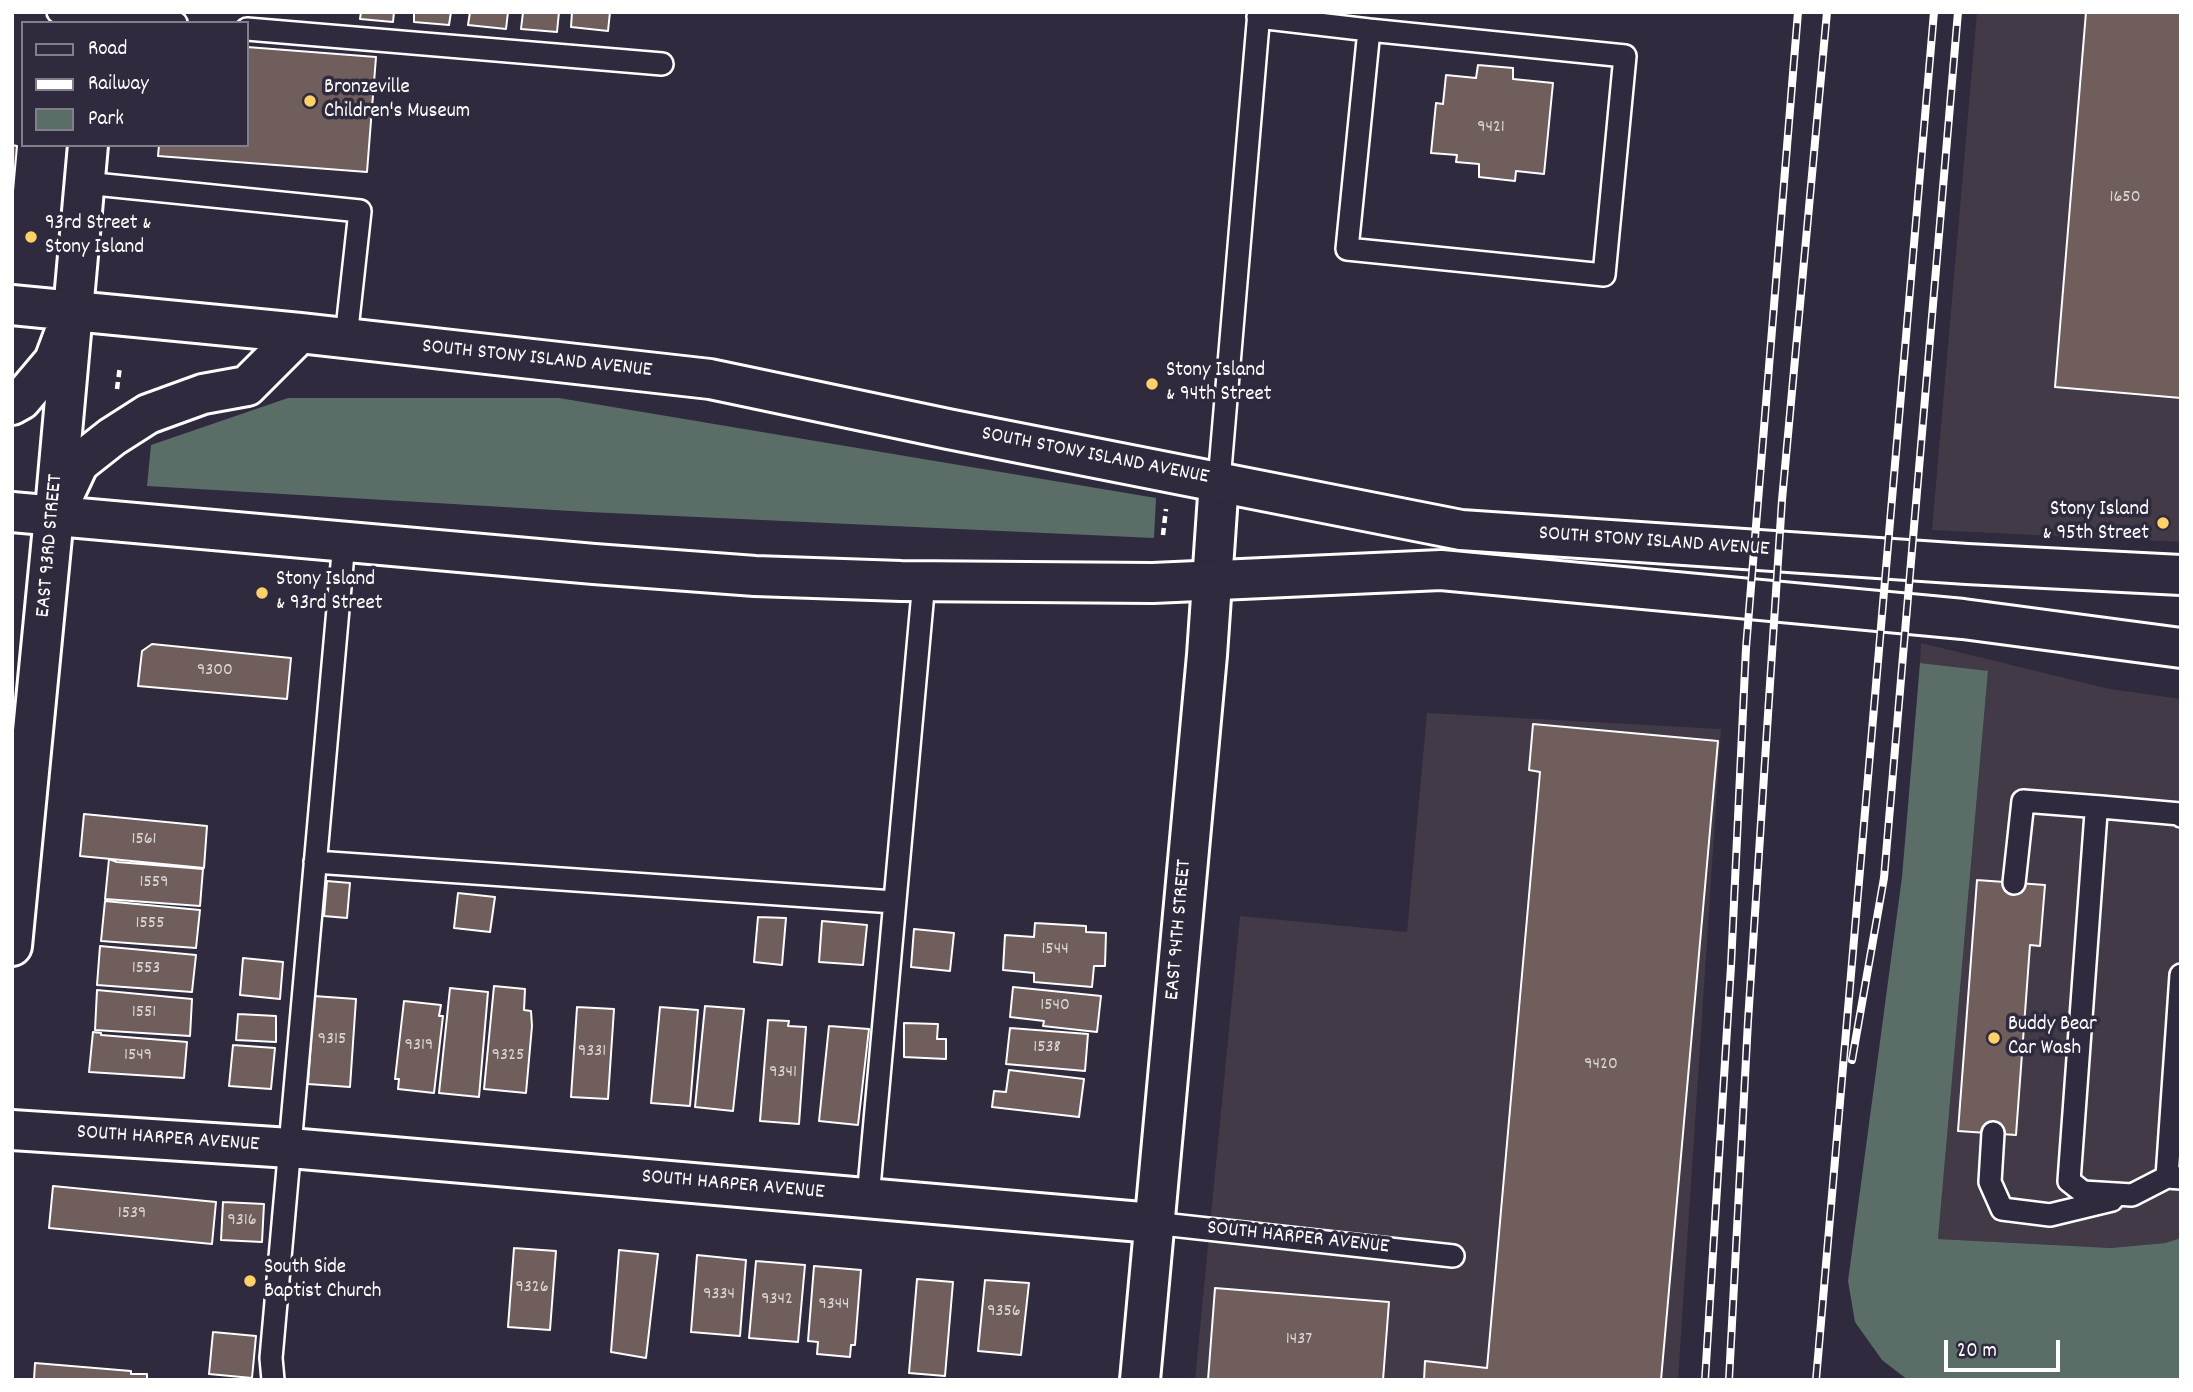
<!DOCTYPE html>
<style>
body{margin:0}
#map{position:relative;width:2193px;height:1392px;overflow:hidden;background:#2f2a3d;font-family:Dekko,sans-serif}
canvas{display:block}
.frame{position:absolute;inset:0;border:14px solid #fff;pointer-events:none}
.legend{position:absolute;left:21px;top:21px;width:228px;height:126px;box-sizing:border-box;background:#2f2a3d;border:2px solid #827f8b;margin:0;padding:9px 12px;list-style:none;font-size:21px;color:#fff}
.legend li{display:flex;align-items:center;gap:14px;height:35px}
.legend b{width:35px;border:2px solid #827f8b}
.scale{position:absolute;left:1944px;top:1340px;width:116px;height:32px;box-sizing:border-box;border:4px solid #fff;border-top:0;padding-left:9px;font-size:21px;line-height:24px;white-space:nowrap;color:#fff;-webkit-text-stroke:5px #2f2a3d;paint-order:stroke}
</style>
<div id="map">
<canvas width="2193" height="1392"></canvas>
<div class="frame"></div>
<ul class="legend">
<li><b style="height:9px;background:#2f2a3d"></b>Road</li>
<li><b style="height:9px;background:#fff"></b>Railway</li>
<li><b style="height:19px;background:#5a6e67"></b>Park</li>
</ul>
<div class="scale">20 m</div>
</div>
<script>
const ctx = document.querySelector('canvas').getContext('2d');
ctx.lineJoin = 'round';
function paint(path, color) {
  ctx.fillStyle = color;
  ctx.fill(path, 'evenodd');
}
function shape(rows) {
  const path = new Path2D();
  for (const r of rows) {
    path.moveTo(r[0], r[1]);
    for (let i = 2; i < r.length; i += 2) path.lineTo(r[i], r[i + 1]);
  }
  return path;
}
function trace(path, color, width, dash) {
  ctx.strokeStyle = color;
  ctx.lineWidth = width;
  ctx.lineCap = dash ? 'butt' : 'round';
  ctx.setLineDash(dash || []);
  ctx.stroke(path);
}
function drawText(font, color, halo, rows, align = 'center') {
  ctx.font = font + ' Dekko,sans-serif';
  ctx.lineWidth = 7;
  ctx.setLineDash([]);
  ctx.textBaseline = 'middle';
  ctx.strokeStyle = halo;
  ctx.fillStyle = color;
  for (const [text, x, y, turn = 0] of rows) {
    ctx.save();
    ctx.translate(x, y);
    ctx.rotate((+turn || 0) * Math.PI / 180);
    ctx.textAlign = isNaN(turn) ? turn : align;
    if (halo) ctx.strokeText(text, 0, 0);
    ctx.fillText(text, 0, 0);
    ctx.restore();
  }
}
const built = shape([
 [1977,12,2181,12,2181,542,1932,530],
 [1921,643,2110,689,2181,699,2181,1238,2165,1243,2111,1248,1938,1239,1988,672,1920,663],
 [1427,713,1721,729,1678,1380,1195,1380,1240,916,1407,932]
]);
const green = shape([
 [288,398,559,398,1156,498,1154,538,588,512,147,486,151,445],
 [1920,663,1988,671,1938,1239,2111,1248,2165,1243,2181,1238,2181,1377,2175,1380,1908,1380,1882,1360,1855,1322,1848,1281,1902,877]
]);
const building = shape([
 [361,12,394,12,393,22,360,19,361,12],
 [414,12,451,12,449,25,414,22,414,12],
 [470,12,508,12,506,29,468,25,470,12],
 [523,12,559,12,557,32,521,29,523,12],
 [572,12,610,12,608,31,571,27,572,12],
 [2086,12,2181,12,2181,398,2055,387,2086,12],
 [247,47,376,57,367,172,158,156,159,145,247,145,247,47],
 [1478,65,1513,68,1513,79,1553,83,1544,174,1516,171,1515,181,1479,177,1479,164,1456,162,1457,155,1431,153,1436,103,1443,104,1446,75,1476,78,1478,65],
 [12,145,17,146,13,191,12,191,12,145],
 [152,644,291,658,287,699,138,686,142,651,152,644],
 [1533,724,1718,741,1661,1380,1424,1380,1425,1361,1487,1368,1540,772,1529,770,1533,724],
 [84,814,207,826,204,868,80,856,84,814],
 [109,859,117,862,203,869,200,906,105,899,109,859],
 [1977,880,2045,885,2040,946,2030,945,2016,1135,1958,1131,1977,880],
 [327,881,350,883,347,918,324,916,327,881],
 [458,893,495,897,490,932,454,928,458,893],
 [105,901,200,910,196,948,101,941,105,901],
 [758,917,786,918,782,965,754,962,758,917],
 [822,921,867,925,863,965,819,962,822,921],
 [1035,923,1086,926,1086,932,1106,933,1105,966,1094,966,1092,987,1034,982,1034,973,1003,970,1005,935,1034,937,1035,923],
 [914,929,954,933,950,971,911,967,914,929],
 [100,946,196,955,192,992,97,985,100,946],
 [243,958,283,962,280,999,240,995,243,958],
 [494,986,525,989,524,1010,531,1011,532,1026,526,1093,484,1089,494,986],
 [1013,987,1101,996,1097,1032,1043,1026,1044,1021,1010,1017,1013,987],
 [450,988,488,992,479,1097,439,1093,450,988],
 [97,990,192,999,190,1036,95,1030,97,990],
 [314,996,356,999,350,1087,308,1084,314,996],
 [404,1001,441,1005,439,1016,443,1016,434,1093,398,1089,399,1079,395,1079,404,1001],
 [705,1006,744,1009,733,1111,695,1107,705,1006],
 [577,1007,614,1009,608,1099,571,1097,577,1007],
 [660,1007,698,1010,690,1106,651,1103,660,1007],
 [238,1014,276,1016,276,1042,236,1040,238,1014],
 [768,1020,789,1021,788,1026,806,1027,799,1124,760,1121,768,1020],
 [904,1023,938,1024,937,1039,946,1039,946,1059,904,1057,904,1023],
 [829,1026,869,1029,858,1125,819,1121,829,1026],
 [1010,1028,1088,1034,1085,1071,1006,1064,1010,1028],
 [93,1032,101,1033,101,1035,187,1042,184,1078,89,1072,93,1032],
 [233,1045,275,1048,271,1089,229,1086,233,1045],
 [1009,1070,1084,1079,1079,1117,992,1107,994,1091,1006,1092,1009,1070],
 [53,1186,216,1202,212,1244,49,1228,53,1186],
 [223,1202,264,1204,262,1242,221,1240,223,1202],
 [514,1248,556,1251,550,1330,508,1327,514,1248],
 [619,1250,658,1254,646,1358,611,1352,619,1250],
 [697,1255,746,1260,740,1336,691,1332,697,1255],
 [756,1261,805,1265,798,1342,749,1338,756,1261],
 [814,1266,861,1270,855,1345,851,1345,850,1357,817,1354,818,1342,808,1341,814,1266],
 [917,1279,953,1282,945,1376,909,1373,917,1279],
 [985,1280,1029,1283,1021,1355,978,1351,985,1280],
 [1215,1288,1389,1302,1383,1380,1208,1380,1215,1288],
 [213,1332,256,1336,252,1378,209,1374,213,1332],
 [35,1363,131,1371,131,1374,147,1374,147,1380,34,1380,35,1363]
]);
const path = shape([
 [117,389,120,366],
 [1163,535,1166,509]
]);
const lane = shape([
 [58,12,176,23],
 [1258,17,1369,30,1347,249,1604,275,1625,56,1369,30],
 [247,29,662,64],
 [85,183,360,211,346,338],
 [1219,481,1259,12],
 [2181,816,2180,814,2101,807,2096,813,2069,1181,2083,1192,2132,1195,2167,1177,2181,1178],
 [315,862,894,902],
 [2014,883,2023,801,2101,807],
 [1993,1133,1990,1182,2002,1209,2050,1215,2112,1200],
 [2167,1177,2181,975],
 [868,1198,924,581],
 [1153,1223,1453,1256],
 [273,1380,271,1358,344,542]
]);
const street = shape([
 [12,946,54,516],
 [12,1130,290,1148,1153,1223],
 [1140,1380,1207,655,1219,481]
]);
const secondary = shape([
 [98,23,99,12],
 [55,510,88,145]
]);
const highway = shape([
 [12,305,300,333,710,379,948,429,1461,530,1967,564,2181,575],
 [12,405,21,400,54,361,73,310],
 [12,512,594,564,755,576,901,581,1153,583,1441,570,1963,619,2181,648],
 [54,516,79,463,112,437,148,414,203,394,247,386,300,333]
]);
const rail = shape([
 [1852,1060,1884,878,1958,12],
 [1705,1380,1731,966,1746,648,1798,12],
 [1729,1380,1748,1021,1782,500,1827,12],
 [1816,1380,1934,12]
]);
const markers = [
 [310,101,7,"#ffd166"],
 [31,237,7,"#ffd166"],
 [1152,384,7,"#ffd166"],
 [2163,523,7,"#ffd166"],
 [262,593,7,"#ffd166"],
 [1994,1038,7,"#ffd166"],
 [250,1281,7,"#ffd166"]
];
const numberNames = [
 ["9421",1491,129],
 ["1650",2125,199],
 ["9300",215,672],
 ["1561",144,841],
 ["1559",154,884],
 ["1555",150,925],
 ["1544",1055,951],
 ["1553",146,970],
 ["1540",1055,1007],
 ["1551",144,1014],
 ["9315",332,1041],
 ["9319",419,1047],
 ["1538",1047,1049],
 ["9331",592,1053],
 ["1549",138,1057],
 ["9325",508,1057],
 ["9420",1601,1066],
 ["9341",783,1074],
 ["1539",132,1215],
 ["9316",242,1222],
 ["9326",532,1289],
 ["9334",719,1296],
 ["9342",777,1301],
 ["9344",834,1306],
 ["9356",1004,1313],
 ["1437",1299,1341]
];
const poiNames = [
 ["Bronzeville",324,89],
 ["Children's Museum",324,113],
 ["93rd Street &",45,225],
 ["Stony Island",45,249],
 ["Stony Island",1166,372],
 ["& 94th Street",1166,396],
 ["Stony Island",2149,511,"right"],
 ["& 95th Street",2149,535,"right"],
 ["Stony Island",276,581],
 ["& 93rd Street",276,605],
 ["Buddy Bear",2008,1026],
 ["Car Wash",2008,1050],
 ["South Side",264,1269],
 ["Baptist Church",264,1293]
];
const streetNames = [
 ["SOUTH STONY ISLAND AVENUE",537,360,6],
 ["SOUTH STONY ISLAND AVENUE",1095,457,11],
 ["SOUTH STONY ISLAND AVENUE",1654,543,4],
 ["EAST 93RD STREET",51,546,-85],
 ["EAST 94TH STREET",1180,930,-85],
 ["SOUTH HARPER AVENUE",168,1140,4],
 ["SOUTH HARPER AVENUE",733,1186,5],
 ["SOUTH HARPER AVENUE",1298,1239,6]
];
paint(built, '#423a46');
paint(green, '#5a6e67');
paint(building, '#6f5e5c');
trace(building, '#fff', 2);
trace(lane, '#fff', 26);
trace(street, '#fff', 44);
trace(secondary, '#fff', 44);
trace(highway, '#fff', 44);
trace(path, '#fff', 4.5, [7, 5]);
trace(lane, '#2f2a3d', 21);
trace(street, '#2f2a3d', 38);
trace(secondary, '#2f2a3d', 38);
trace(highway, '#2f2a3d', 38);
trace(rail, '#fff', 8);
trace(rail, '#2f2a3d', 5, [16]);
for (const [x, y, r, color] of markers) {
  const dot = new Path2D();
  dot.arc(x, y, r, 0, 2 * Math.PI);
  ctx.fillStyle = color;
  ctx.fill(dot);
  trace(dot, '#2f2a3d', 2.5);
}
drawText('18px', '#dbd7d6', null, numberNames);
drawText('21px', '#fff', '#2f2a3d', poiNames, 'left');
drawText('21px', '#fff', '#2f2a3d', streetNames);
</script>
